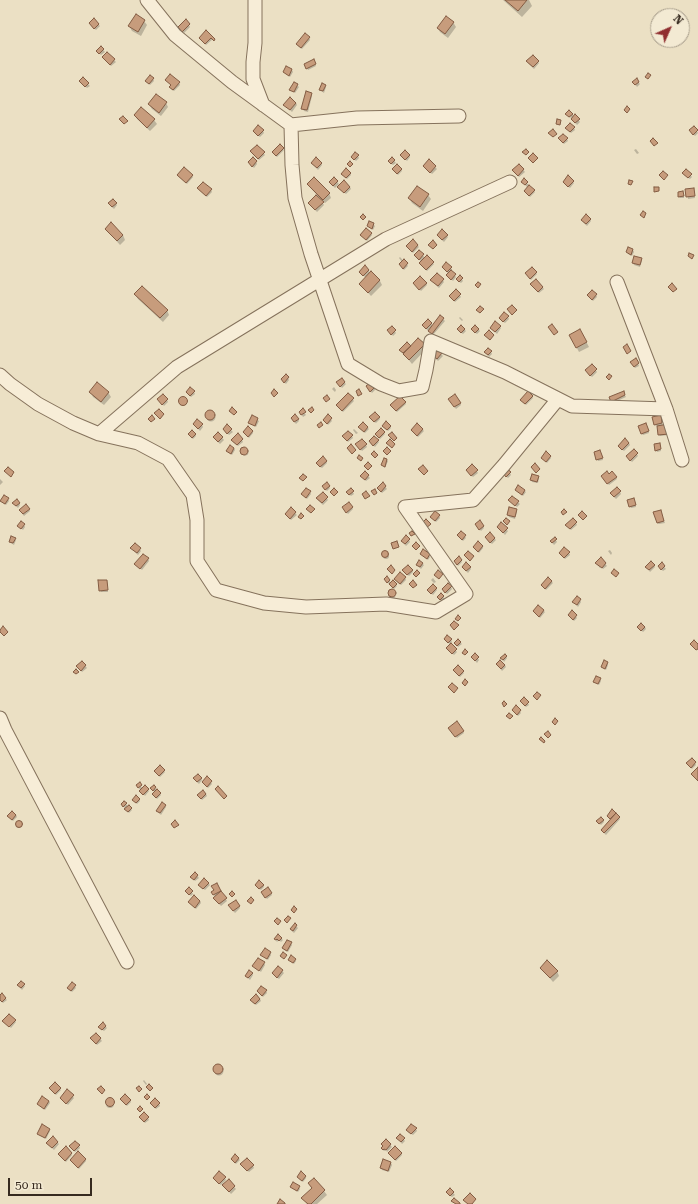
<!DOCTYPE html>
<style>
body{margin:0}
#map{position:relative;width:698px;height:1204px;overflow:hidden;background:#ebe0c4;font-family:"Roboto Serif",serif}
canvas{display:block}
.north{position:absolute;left:650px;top:8px;width:40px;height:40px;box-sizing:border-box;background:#f3ead3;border:1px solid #a79d8b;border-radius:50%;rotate:45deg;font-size:11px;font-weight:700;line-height:16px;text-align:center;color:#362a1f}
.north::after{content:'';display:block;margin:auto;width:14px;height:18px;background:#902f30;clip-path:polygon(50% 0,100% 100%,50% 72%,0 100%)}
.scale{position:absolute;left:8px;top:1178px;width:84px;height:18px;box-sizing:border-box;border:2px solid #362a1f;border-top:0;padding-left:5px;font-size:12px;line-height:14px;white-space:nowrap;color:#362a1f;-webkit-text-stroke:3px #f3ead3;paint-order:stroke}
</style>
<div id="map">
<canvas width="698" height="1204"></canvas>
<div class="north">N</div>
<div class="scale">50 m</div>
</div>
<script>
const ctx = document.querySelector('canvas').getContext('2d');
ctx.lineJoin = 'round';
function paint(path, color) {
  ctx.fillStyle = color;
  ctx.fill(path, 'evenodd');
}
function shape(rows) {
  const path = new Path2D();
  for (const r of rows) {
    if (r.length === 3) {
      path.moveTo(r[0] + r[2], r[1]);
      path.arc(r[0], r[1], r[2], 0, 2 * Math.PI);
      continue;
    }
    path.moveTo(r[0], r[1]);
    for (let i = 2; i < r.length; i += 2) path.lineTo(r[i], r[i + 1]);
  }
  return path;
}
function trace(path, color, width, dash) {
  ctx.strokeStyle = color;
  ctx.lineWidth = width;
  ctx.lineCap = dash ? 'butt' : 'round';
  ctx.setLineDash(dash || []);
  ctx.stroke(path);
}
const shadow = shape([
 [503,0,529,0,532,6,522,17],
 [94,20,100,26,96,30,91,25],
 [144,21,147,25,141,36,132,31,129,26],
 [186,21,190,27,184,33,180,29],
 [453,22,456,27,448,38,440,32,438,28],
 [206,32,216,42,213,39,206,45,201,40],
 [309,38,310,40,302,49,298,46,297,44],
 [101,47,105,52,101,55,99,53],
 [107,53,116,62,111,66,103,58],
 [313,60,316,66,308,70,305,64],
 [538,62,539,63,534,69,528,63],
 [292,70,293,72,290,77,284,72],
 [83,79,90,86,87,88,82,83],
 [153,79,154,81,150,85,147,82],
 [636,80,640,84,637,87,635,84],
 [179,83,180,85,174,91,171,89,170,87,172,85],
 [294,83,299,87,295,93,291,90],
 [325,85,326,87,324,93,320,90],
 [311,94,312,96,308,112,304,111,303,109],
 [166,103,168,107,161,116,152,109,149,104],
 [296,103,297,105,292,112,285,105],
 [572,114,574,117,575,116,580,122,577,125,571,117,570,118,568,116],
 [135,115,154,120,157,124,150,131,137,119],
 [694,127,698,133,695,136,691,132],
 [566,128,574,128,575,130,571,133],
 [263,131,264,133,260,137,255,133],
 [559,139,567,139,568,141,564,144],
 [257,146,265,155,259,160,253,153],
 [283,149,284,150,277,157,274,154],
 [636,149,639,153,637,154,634,150],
 [409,155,410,157,407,161,403,157],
 [358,156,359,158,356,161,353,158],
 [392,158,396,163,393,165,390,163],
 [429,161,437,169,432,174,424,166],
 [256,162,257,164,254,168,250,164],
 [312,163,321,163,322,165,318,170],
 [519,165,525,172,519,177,515,172],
 [393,169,401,169,402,171,398,175],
 [686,170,692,177,690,179,684,175],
 [350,173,351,175,347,179,344,176],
 [178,176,192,176,193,177,187,184],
 [568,177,574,183,570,188,565,184],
 [334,178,339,184,335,188,331,184],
 [524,180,535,192,530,197,525,191,528,188,524,184],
 [308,185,329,193,331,198,325,203,321,200,324,205,317,212,309,203,317,195],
 [350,187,351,189,346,194,340,189],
 [417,187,428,195,431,199,423,211,412,203,409,198],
 [693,189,695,198,688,199,687,190],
 [199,190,211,190,212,192,207,197],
 [684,194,684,198,680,198,679,197],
 [116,204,117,205,114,209,110,205],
 [590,219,591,221,587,226,583,222],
 [370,222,375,226,373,230,368,226],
 [106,229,123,235,125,240,120,245],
 [371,234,372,235,367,241,363,237],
 [447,236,448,237,444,242,439,237],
 [413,241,419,247,413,253,407,246],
 [633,250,634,252,632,256,628,254,627,252],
 [419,251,425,258,434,264,427,271,421,265,422,262,416,257],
 [400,257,408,266,404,270,401,266,402,262,399,258],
 [641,259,642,261,640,267,634,265,633,263],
 [446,263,451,268,452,270,451,271,456,277,453,281,449,277,449,274,444,269],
 [369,270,370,274,371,273,380,281,382,285,371,296,360,284,366,278,361,273],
 [536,273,537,274,531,280,527,275],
 [437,274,444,282,439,288,433,282],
 [460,276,463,281,461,283,458,281],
 [536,280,544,289,539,293,533,286],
 [414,283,426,283,427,285,421,291],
 [456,291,461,297,455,302,451,298],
 [135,294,167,310,169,315,163,322,138,299],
 [596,295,597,297,593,301,589,297],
 [440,316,445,321,433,335,424,327,428,320,433,326],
 [460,317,463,320,462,321,459,318],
 [508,317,509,319,505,323,501,320],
 [461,326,466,331,463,334,459,331],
 [475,326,480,331,477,334,473,331],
 [392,327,396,333,393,336,390,332],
 [500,327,501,328,497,334,491,328],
 [580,330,589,347,579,352,570,335],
 [424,344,426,349,412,364,401,350],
 [433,350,437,350,443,356,438,361,434,357],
 [485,352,491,352,492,354,489,357],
 [636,359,639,366,635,368,632,362],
 [592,365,597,372,592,377,587,372],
 [286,375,289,380,286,384,283,381],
 [341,379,346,384,342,388,339,384],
 [334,387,336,390,335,392,332,389],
 [367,387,375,388,376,389,372,393],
 [91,392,108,392,111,397,104,405,93,397],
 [194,392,195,394,191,397,188,394],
 [623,392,626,397,613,403,611,398],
 [348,394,354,401,343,412,338,407],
 [532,396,533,398,526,405,523,402],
 [183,402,4],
 [167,400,168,402,164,406,160,401],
 [450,401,460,403,461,405,456,409],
 [405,402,406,404,397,412,392,407],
 [302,410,306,415,303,417,300,412],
 [211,417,4.5],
 [328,416,332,421,328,425,325,421],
 [252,417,259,421,256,427,249,422],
 [379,417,380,419,376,423,371,419],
 [661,418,663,426,669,435,660,436,659,435,658,426,656,426,655,424],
 [298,419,299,421,296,424,293,420],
 [363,423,369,429,365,433,360,429],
 [194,424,202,425,203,427,200,431],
 [227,426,233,432,229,435,225,431],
 [383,426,390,426,391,428,388,431],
 [647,426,649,433,643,435,642,434],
 [354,429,358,433,356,434,353,430],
 [423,430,424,431,418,437,413,432],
 [252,431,253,433,249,438,244,432],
 [218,433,224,440,220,444,215,439],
 [384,433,385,434,380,439,377,436],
 [195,434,196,436,193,439,190,436],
 [352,436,353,438,348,442,345,438],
 [242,440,243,442,238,446,233,442],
 [378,441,379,442,375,447,370,442],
 [629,443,630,445,624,451,620,448],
 [366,445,367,447,362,451,358,446],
 [660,446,661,451,657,452,656,450],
 [234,448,235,450,232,455,227,451],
 [245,452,3.5],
 [634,450,638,456,632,462,628,458],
 [595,452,601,453,603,460,598,461],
 [546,453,551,458,547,463,543,459],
 [387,460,388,461,385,468,382,465],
 [326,461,327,463,322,468,318,465],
 [472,465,478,473,473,477,468,472],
 [365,473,370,478,366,481,363,478],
 [503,473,510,473,511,475,508,478],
 [609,475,616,477,617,479,609,485,603,478],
 [538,476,539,478,538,483,532,482,531,480],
 [0,479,3,482,0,485],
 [327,484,330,488,327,491,323,487],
 [383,484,387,489,382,493,379,490],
 [518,486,526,492,523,496,516,490],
 [351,489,354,494,351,496,349,494],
 [310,492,311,494,307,499,302,494],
 [620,492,621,494,616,499,612,495],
 [323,493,328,500,323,505,318,500],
 [512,497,520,504,517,507,510,501],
 [8,499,9,501,6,505,3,503],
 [635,501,636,507,631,508,630,506],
 [19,503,20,505,18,508,15,505],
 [349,503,353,509,348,514,343,508],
 [29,509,30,511,24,516,21,512],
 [291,509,297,515,291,520,286,514],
 [516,510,517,512,515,519,509,517,508,515],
 [661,513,665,523,659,524,657,523],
 [439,516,440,518,436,522,433,519],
 [576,523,577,525,571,530,568,527],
 [501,524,508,531,505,535,498,527],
 [24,525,25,527,23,530,20,527],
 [477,526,483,526,484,528,481,531],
 [461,532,466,538,463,541,458,536],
 [490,534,496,540,492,544,487,539],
 [15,539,16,540,14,545,11,543,10,542],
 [555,539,557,542,554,545,551,541],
 [409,540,410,542,406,546,402,541],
 [135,544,141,551,138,555,133,550],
 [482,546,483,548,479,553,474,547],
 [610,550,612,553,611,555,608,551],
 [386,556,3],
 [569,553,570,555,565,559,561,555],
 [421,554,429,555,430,557,428,560],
 [148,559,149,561,142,570,136,564],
 [601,559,607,566,603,569,601,567,600,568,596,563],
 [461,561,462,562,458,566,456,563],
 [420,562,424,565,421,569,417,565],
 [662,564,666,569,663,571,660,568],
 [654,565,655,567,650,572,647,567],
 [470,567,471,569,468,573,464,569],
 [412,570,413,572,409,576,405,572],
 [405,578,406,580,401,585,396,581],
 [433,578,436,582,434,583,431,580],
 [389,580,391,583,396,585,397,586,394,589,389,583,389,584,386,581],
 [106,581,108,592,101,592,100,590],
 [551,581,553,583,546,590,542,585],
 [451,587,452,589,447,594,444,591],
 [436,588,437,590,433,595,430,592],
 [392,595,3.5],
 [441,594,445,599,442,601,440,599],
 [580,600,581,602,578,607,574,602],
 [538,606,545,612,540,618,534,611],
 [572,612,577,618,574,621,570,617],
 [645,627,646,629,643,632,640,629],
 [451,640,452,641,450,644,457,652,454,655,449,650,451,645,446,641],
 [458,640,462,644,458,647,455,643],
 [475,655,479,660,477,663,472,657],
 [506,656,507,658,504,662,502,658],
 [82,662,87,668,82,672,79,668],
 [607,663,608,665,606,670,602,667],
 [497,664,505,665,506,667,502,671],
 [455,672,463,672,464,673,460,677],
 [600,679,601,681,599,685,594,682],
 [524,698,529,705,526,707,522,703],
 [516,707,521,713,518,716,514,712],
 [457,723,464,733,457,738,449,728],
 [692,759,696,765,692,769,689,765],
 [164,771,165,772,160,777,156,773],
 [201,778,203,782,207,778,212,784,208,788,204,784,202,780,199,784,194,779],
 [139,784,143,789,148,790,149,791,145,796,138,787],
 [155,788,161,795,157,799,155,796,155,793,153,790],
 [206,794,207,796,202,800,200,797],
 [139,799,140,801,137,804,133,800],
 [126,804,132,810,129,813,123,806],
 [165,805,166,807,161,815,157,811],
 [612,811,620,819,606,835,603,832,611,820,609,818],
 [16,815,17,817,13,821,10,818],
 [603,820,604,822,601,825,599,823],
 [19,825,3],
 [195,873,199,878,195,881,193,879],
 [204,879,210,885,205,890,200,886],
 [216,884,227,901,221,906,216,900,213,892,215,891],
 [263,885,264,887,261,890,257,887],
 [189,888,193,894,191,896,187,893],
 [268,889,272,895,267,899,262,893],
 [200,901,201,903,196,909,191,904],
 [239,906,240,908,235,913,231,908],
 [295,925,298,928,294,933,291,930],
 [281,938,283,940,281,942,279,940,277,942,275,939],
 [291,943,292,945,288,952,284,950,283,948],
 [270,953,271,955,268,960,262,955],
 [289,960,295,960,296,961,294,964],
 [264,963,265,965,261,972,254,966],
 [278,967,284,973,279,979,274,975],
 [541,968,557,971,559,976,553,982],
 [252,973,253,975,250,980,246,976],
 [72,983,76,988,72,992,68,988],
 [18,985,24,985,25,986,22,990],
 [266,991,267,993,263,997,259,993],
 [2,995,7,1000,3,1003,0,1000,0,996],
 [260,999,261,1001,256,1005,252,1002],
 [15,1021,16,1022,11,1028,5,1022],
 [103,1024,107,1028,104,1031,101,1029],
 [96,1034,102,1041,97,1045,93,1040],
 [219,1071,4.5],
 [144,1080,147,1084,146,1085,143,1081],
 [60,1089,61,1090,56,1095,51,1090],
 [67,1091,74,1098,68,1105,61,1098],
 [110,1104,4],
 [130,1100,131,1102,127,1106,122,1101],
 [49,1101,50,1103,45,1110,38,1104],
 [159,1104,160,1106,156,1109,152,1105],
 [148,1118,149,1120,145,1123,141,1119],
 [416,1129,417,1131,413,1135,408,1132],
 [49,1130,50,1131,46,1139,38,1134],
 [400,1135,405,1141,402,1144,398,1138],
 [53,1138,59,1144,54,1150,49,1145],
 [386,1140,392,1147,387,1152,386,1150,384,1151,382,1149],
 [79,1146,80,1148,75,1152,72,1148],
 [401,1153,402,1155,396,1161,390,1155],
 [71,1154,72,1155,66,1162,60,1156],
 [235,1155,240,1160,236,1164,233,1161],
 [85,1159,86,1161,79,1169,72,1162],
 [391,1163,392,1165,389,1172,382,1170,381,1168],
 [243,1166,253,1166,254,1168,249,1172],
 [305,1176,306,1178,303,1182,299,1179],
 [225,1178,226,1180,221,1185,215,1180],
 [229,1181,236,1189,231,1194,225,1187],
 [309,1184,324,1191,327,1195,317,1204,307,1204,303,1198,312,1189],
 [291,1187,299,1187,300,1189,298,1192],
 [450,1189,455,1195,452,1197,448,1194]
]);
const building = shape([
 [505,0,527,0,518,11,505,0],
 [136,14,145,20,138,32,128,26,136,14],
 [446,16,454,22,445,34,437,28,446,16],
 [94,18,99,24,94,29,89,23,94,18],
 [186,19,190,24,182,32,178,27,186,19],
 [206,30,215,39,214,41,211,38,205,44,199,38,206,30],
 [305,33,310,37,301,48,296,44,305,33],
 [101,46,104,49,99,54,96,51,101,46],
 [107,52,115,59,110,65,102,57,107,52],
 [533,55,539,61,533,67,526,61,533,55],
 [314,59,316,64,306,69,304,64,314,59],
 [286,66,292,69,289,76,283,72,286,66],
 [648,73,651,75,648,79,645,77,648,73],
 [170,74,180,82,173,90,169,87,171,85,165,80,170,74],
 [150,75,154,78,149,84,145,81,150,75],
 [83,77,89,83,85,87,79,81,83,77],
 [637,78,639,82,635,85,632,82,637,78],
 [294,82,298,84,294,92,289,90,294,82],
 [322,83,326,85,323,91,319,90,322,83],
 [306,91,312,93,307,110,301,109,306,91],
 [156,94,167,102,159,113,148,104,156,94],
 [290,97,296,103,290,110,283,105,290,97],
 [627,106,630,109,627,113,624,110,627,106],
 [141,107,155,119,147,128,134,115,141,107],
 [569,110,573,114,569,117,565,114,569,110],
 [575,114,580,119,575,123,571,119,575,114],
 [123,116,128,121,124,124,119,119,123,116],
 [557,119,561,120,560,125,556,124,557,119],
 [570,123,575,127,570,132,565,128,570,123],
 [258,125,264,130,258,136,253,131,258,125],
 [694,126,698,130,693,135,689,130,694,126],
 [553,129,557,134,553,137,548,133,553,129],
 [563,134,568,138,563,143,558,138,563,134],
 [653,138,658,143,654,146,650,141,653,138],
 [280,144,284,148,276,156,272,152,280,144],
 [257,145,265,152,258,159,250,151,257,145],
 [526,149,529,152,526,155,522,152,526,149],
 [405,150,410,155,405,160,400,155,405,150],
 [355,152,359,155,354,160,351,157,355,152],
 [533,153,538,158,533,163,528,158,533,153],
 [253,157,257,161,252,167,248,162,253,157],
 [316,157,322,163,317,168,311,163,316,157],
 [392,157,395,160,391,164,388,161,392,157],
 [429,159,436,166,430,173,423,166,429,159],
 [350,161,353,164,350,167,347,164,350,161],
 [397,164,402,169,397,174,392,169,397,164],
 [519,164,524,169,518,176,512,170,519,164],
 [184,167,193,175,186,183,177,175,184,167],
 [346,168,351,173,346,178,341,174,346,168],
 [686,169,692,174,688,178,682,173,686,169],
 [663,171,668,175,664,180,659,175,663,171],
 [568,175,574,181,568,187,563,182,568,175],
 [314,177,330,193,323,200,307,184,314,177],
 [334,177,338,181,333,186,329,182,334,177],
 [524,178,528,182,525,185,521,182,524,178],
 [344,180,350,187,344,193,337,187,344,180],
 [629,180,633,181,631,185,628,184,629,180],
 [203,182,212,189,206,196,197,188,203,182],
 [529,185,535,190,529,196,524,191,529,185],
 [417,186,429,194,420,207,408,198,417,186],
 [654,187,659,187,659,191,654,192,654,187],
 [694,188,695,196,686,197,685,189,694,188],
 [683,191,684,196,678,197,678,192,683,191],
 [316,195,324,202,315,210,308,203,316,195],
 [113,199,117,203,112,207,108,203,113,199],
 [643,211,646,213,644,218,640,215,643,211],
 [363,214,366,217,363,220,360,217,363,214],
 [586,214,591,219,586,224,581,220,586,214],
 [369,221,374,223,372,229,367,226,369,221],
 [111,222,123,235,117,241,105,229,111,222],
 [366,228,372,233,366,240,360,235,366,228],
 [442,229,448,235,442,240,437,235,442,229],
 [413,239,418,245,412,252,406,246,413,239],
 [433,240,437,245,433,249,428,245,433,240],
 [628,247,633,249,631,255,626,252,628,247],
 [419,250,424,254,419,260,414,255,419,250],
 [689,253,694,255,692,259,688,256,689,253],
 [427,255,434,262,426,270,419,263,427,255],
 [634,256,642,258,640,265,632,263,634,256],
 [404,259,408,263,403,269,399,264,404,259],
 [446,262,452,267,447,272,442,267,446,262],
 [365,265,369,270,363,276,359,272,365,265],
 [532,267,537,272,530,279,525,273,532,267],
 [451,270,456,274,451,280,446,275,451,270],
 [371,271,380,280,368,293,359,284,371,271],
 [437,273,444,279,438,286,430,280,437,273],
 [460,275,463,278,459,282,456,279,460,275],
 [420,276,427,283,419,290,413,283,420,276],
 [536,279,543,287,538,292,530,284,536,279],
 [478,282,481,284,478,288,475,285,478,282],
 [672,283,677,289,673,292,668,287,672,283],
 [142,286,168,310,160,318,134,294,142,286],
 [456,289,461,294,454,301,449,296,456,289],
 [592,290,597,294,592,300,587,295,592,290],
 [512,305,517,310,512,315,507,309,512,305],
 [480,306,484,309,480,313,476,310,480,306],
 [504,312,509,316,503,322,499,318,504,312],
 [440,315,444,318,432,334,428,331,440,315],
 [428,319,432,323,426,329,422,325,428,319],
 [495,321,501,326,495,332,490,328,495,321],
 [552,324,558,332,554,335,548,327,552,324],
 [461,325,465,329,461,333,457,329,461,325],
 [475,325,479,329,475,333,471,329,475,325],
 [392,326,396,330,391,335,387,330,392,326],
 [580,329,587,342,576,348,569,335,580,329],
 [489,330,494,335,490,340,484,335,489,330],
 [418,338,425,344,409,360,403,354,418,338],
 [407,342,411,346,403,353,399,350,407,342],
 [627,344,631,351,627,354,623,347,627,344],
 [488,348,492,351,488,355,484,352,488,348],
 [437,349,442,353,437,359,432,355,437,349],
 [636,358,639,363,634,367,630,362,636,358],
 [592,364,597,369,590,376,585,370,592,364],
 [286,374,289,377,284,383,281,379,286,374],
 [609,374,612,376,609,380,606,377,609,374],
 [342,378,345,382,340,387,336,382,342,378],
 [97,382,109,392,101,402,89,392,97,382],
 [371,382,375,387,370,392,366,386,371,382],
 [190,387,195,391,190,396,186,392,190,387],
 [274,389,278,393,274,397,271,393,274,389],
 [359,389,362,394,358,396,356,391,359,389],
 [528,391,533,396,525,404,520,400,528,391],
 [624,391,625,395,611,402,609,397,624,391],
 [348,393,354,398,342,411,336,405,348,393],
 [163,394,168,399,162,405,157,399,163,394],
 [455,394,461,403,454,407,448,399,455,394],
 [327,395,330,399,326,402,323,398,327,395],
 [400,396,406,402,396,411,390,405,400,396],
 [183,401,4.5],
 [232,407,237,412,234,415,229,411,232,407],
 [312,407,314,410,311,413,308,410,312,407],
 [303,408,306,412,301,415,299,412,303,408],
 [159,409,164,414,160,419,154,413,159,409],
 [210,415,5],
 [375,412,380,417,374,422,369,417,375,412],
 [295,414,299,419,294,422,291,418,295,414],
 [328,414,332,418,327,424,323,420,328,414],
 [152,415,155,419,151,422,148,419,152,415],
 [252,415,258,418,255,426,248,423,252,415],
 [661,415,662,423,654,425,652,417,661,415],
 [197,419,203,424,198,429,193,424,197,419],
 [386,421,391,426,387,430,382,426,386,421],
 [321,422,323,425,319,428,317,425,321,422],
 [363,422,368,427,364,432,358,427,363,422],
 [417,423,423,429,417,436,411,430,417,423],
 [646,423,649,431,641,434,638,426,646,423],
 [227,424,232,429,227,434,223,429,227,424],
 [668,424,669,434,658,435,657,426,668,424],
 [248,426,253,431,248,437,243,432,248,426],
 [381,428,385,432,379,438,375,434,381,428],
 [192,430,196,434,192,438,188,434,192,430],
 [348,431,353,435,347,441,342,436,348,431],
 [218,432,223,437,218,442,213,437,218,432],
 [392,432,397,438,394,441,388,435,392,432],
 [238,433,243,439,237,445,231,440,238,433],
 [374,436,379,440,373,446,369,441,374,436],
 [625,438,629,443,622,450,618,446,625,438],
 [362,439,367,444,360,450,355,444,362,439],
 [390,439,395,444,392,448,386,443,390,439],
 [660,443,661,449,655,451,654,444,660,443],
 [351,444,356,450,352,454,347,448,351,444],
 [230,445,234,448,231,454,226,451,230,445],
 [244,451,4],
 [387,447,391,451,387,455,383,451,387,447],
 [634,449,638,453,630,461,626,456,634,449],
 [600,450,603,458,596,460,594,452,600,450],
 [374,451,378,455,375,458,371,454,374,451],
 [546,451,551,456,546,462,541,458,546,451],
 [359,455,363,458,361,461,357,458,359,455],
 [323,456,327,461,320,467,316,463,323,456],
 [384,458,387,459,385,467,381,465,384,458],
 [368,462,372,466,368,470,364,466,368,462],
 [535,463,540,469,536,473,531,467,535,463],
 [472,464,478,470,471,476,466,470,472,464],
 [423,465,428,471,424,475,418,469,423,465],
 [8,467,14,472,11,477,4,471,8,467],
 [505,467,511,472,506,477,501,471,505,467],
 [365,471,369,475,365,480,360,476,365,471],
 [607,471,609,474,612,471,617,477,607,484,601,476,607,471],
 [303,474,307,477,303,481,299,478,303,474],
 [532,474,539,476,537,482,530,480,532,474],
 [327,482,330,486,325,490,322,486,327,482],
 [383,482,386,486,381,492,377,488,383,482],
 [518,485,525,490,522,495,515,490,518,485],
 [617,487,621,491,614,497,610,493,617,487],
 [306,488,311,491,306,498,301,494,306,488],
 [334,488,338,492,334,496,330,492,334,488],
 [351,488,354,491,349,495,346,492,351,488],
 [375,489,377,493,374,495,371,491,375,489],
 [366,491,370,496,365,499,362,494,366,491],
 [323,492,328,497,322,503,316,498,323,492],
 [4,495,9,498,5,504,0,501,4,495],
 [512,496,519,501,515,506,508,500,512,496],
 [634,498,636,505,629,507,627,500,634,498],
 [17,499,20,503,16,506,12,503,17,499],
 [349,502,353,507,346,513,342,507,349,502],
 [26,504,30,509,23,514,19,510,26,504],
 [310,505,315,509,311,513,306,509,310,505],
 [291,507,296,512,290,519,285,514,291,507],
 [509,507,517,509,515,517,507,515,509,507],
 [564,509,567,512,563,515,561,512,564,509],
 [661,510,664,521,657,523,653,512,661,510],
 [435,511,440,515,435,521,430,517,435,511],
 [582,511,587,516,583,520,578,515,582,511],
 [301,513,304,516,301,519,298,517,301,513],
 [506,518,510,521,507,525,503,521,506,518],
 [573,518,577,522,570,529,565,525,573,518],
 [426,519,431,524,425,529,421,524,426,519],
 [480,520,484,526,479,530,475,524,480,520],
 [21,521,25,524,21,529,17,526,21,521],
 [501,522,508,528,503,533,497,527,501,522],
 [412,531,415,534,411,536,409,533,412,531],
 [461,531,466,535,462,540,457,535,461,531],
 [490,532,495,538,490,543,485,537,490,532],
 [406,535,410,539,405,544,401,541,406,535],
 [11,536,16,538,13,543,9,542,11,536],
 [555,537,557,539,552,543,550,541,555,537],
 [397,541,399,547,393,549,391,543,397,541],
 [478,541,483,546,478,552,473,547,478,541],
 [416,542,420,546,416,550,412,546,416,542],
 [135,543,141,548,137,553,130,548,135,543],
 [564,547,570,552,564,558,559,553,564,547],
 [423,549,430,554,427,559,420,554,423,549],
 [385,554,3.5],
 [468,551,474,556,470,561,464,555,468,551],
 [143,554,149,558,140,569,134,564,143,554],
 [459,556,462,560,457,565,454,561,459,556],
 [601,557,606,563,602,568,595,563,601,557],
 [419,560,423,563,420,567,416,565,419,560],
 [651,561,655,565,649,570,645,567,651,561],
 [466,562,471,567,466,571,462,567,466,562],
 [662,562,665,566,661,570,658,566,662,562],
 [391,565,395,570,392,574,387,569,391,565],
 [408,565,413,570,407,575,402,570,408,565],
 [614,569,619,573,616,577,611,573,614,569],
 [417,570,420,573,416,577,413,574,417,570],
 [438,570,443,574,439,579,434,575,438,570],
 [400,572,406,577,400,584,394,579,400,572],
 [387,576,390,580,387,583,384,579,387,576],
 [548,577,552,581,545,589,541,585,548,577],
 [98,580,107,580,108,590,99,591,98,580],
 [393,580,397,584,393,588,389,584,393,580],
 [413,580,417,585,413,588,409,584,413,580],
 [448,583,452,586,445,593,442,589,448,583],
 [433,584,437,588,431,594,427,590,433,584],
 [392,593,4],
 [441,593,444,596,440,600,437,597,441,593],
 [577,596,581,599,577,605,572,602,577,596],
 [538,605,544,610,539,617,533,611,538,605],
 [572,610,577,615,573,620,568,615,572,610],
 [458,615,461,618,458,621,455,619,458,615],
 [454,621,459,625,454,630,450,625,454,621],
 [641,623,645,627,641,631,637,627,641,623],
 [3,626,8,632,4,636,0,632,0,630,3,626],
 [447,635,452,639,448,643,444,639,447,635],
 [458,639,461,642,457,646,454,643,458,639],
 [694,640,698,644,698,649,696,650,690,644,694,640],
 [451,643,457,649,452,654,446,648,451,643],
 [465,649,468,652,465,655,462,653,465,649],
 [475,653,479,657,475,661,471,657,475,653],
 [505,654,507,656,503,660,500,658,505,654],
 [500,660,505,665,501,669,496,664,500,660],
 [604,660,608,662,605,669,601,667,604,660],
 [82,661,86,665,81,671,76,666,82,661],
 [458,665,464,671,459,676,453,670,458,665],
 [76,669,79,672,76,674,73,672,76,669],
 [596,676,601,678,598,684,593,682,596,676],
 [465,679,468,682,465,686,462,683,465,679],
 [452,683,458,688,454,693,448,687,452,683],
 [537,692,541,695,537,700,533,696,537,692],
 [524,697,529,702,525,706,520,701,524,697],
 [504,701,507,704,504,707,502,703,504,701],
 [516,705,521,710,517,715,512,710,516,705],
 [509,713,513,716,510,719,506,716,509,713],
 [555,718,558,721,555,725,552,722,555,718],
 [457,721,464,731,455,737,448,728,457,721],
 [548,731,551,735,548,738,544,734,548,731],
 [541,737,545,741,544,743,539,739,541,737],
 [692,758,696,762,691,768,686,763,692,758],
 [160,765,165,770,159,776,154,771,160,765],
 [698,767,698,781,691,774,698,767],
 [198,774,202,778,197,782,193,778,198,774],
 [207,776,212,781,207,787,202,782,207,776],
 [140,782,142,785,138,788,136,785,140,782],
 [145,785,149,789,143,795,139,791,145,785],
 [154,785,156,787,153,791,150,788,154,785],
 [218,786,227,796,224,799,215,789,218,786],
 [157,789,161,793,156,798,152,794,157,789],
 [203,790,206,794,201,799,197,795,203,790],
 [136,795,140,799,136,803,132,800,136,795],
 [124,801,127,803,123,807,121,804,124,801],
 [162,802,166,805,160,813,156,811,162,802],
 [129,805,132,808,128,812,124,809,129,805],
 [612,809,616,813,610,819,607,816,612,809],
 [12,811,16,815,12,820,7,816,12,811],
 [616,813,620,817,604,833,601,830,616,813],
 [601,817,604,820,599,824,596,821,601,817],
 [175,820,179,825,174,828,171,824,175,820],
 [19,824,3.5],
 [195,872,198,875,194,880,190,877,195,872],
 [204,878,209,883,203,889,198,885,204,878],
 [259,880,264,885,259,889,255,885,259,880],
 [217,883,221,891,213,895,211,892,214,890,211,886,217,883],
 [189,887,193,891,189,895,185,891,189,887],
 [268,887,272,893,265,898,261,892,268,887],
 [221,891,227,898,219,904,213,898,221,891],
 [232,891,235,894,232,897,229,894,232,891],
 [194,895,200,901,195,908,188,902,194,895],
 [251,897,254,900,251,904,247,901,251,897],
 [236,900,240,906,233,911,228,905,236,900],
 [294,906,297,909,294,913,291,910,294,906],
 [288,916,291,918,287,923,284,920,288,916],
 [277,918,281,921,278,925,274,921,277,918],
 [295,923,297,925,293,931,290,929,295,923],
 [278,934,282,938,279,941,277,939,276,940,274,939,278,934],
 [287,940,292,942,287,951,282,948,287,940],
 [265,948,271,952,267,959,260,955,265,948],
 [283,952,287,955,284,959,280,956,283,952],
 [291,955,296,959,293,963,288,960,291,955],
 [258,958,265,962,259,971,252,966,258,958],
 [547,960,558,971,550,978,540,968,547,960],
 [278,966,283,970,277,978,272,973,278,966],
 [249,970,253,973,248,978,245,976,249,970],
 [21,981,25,984,21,988,17,985,21,981],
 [72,982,76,985,71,991,67,988,72,982],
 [261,986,267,990,262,996,257,991,261,986],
 [2,993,6,998,2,1002,0,1000,0,995,2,993],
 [256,994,260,999,255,1004,250,1000,256,994],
 [9,1014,16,1020,9,1027,2,1021,9,1014],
 [103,1022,106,1026,102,1030,98,1027,103,1022],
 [96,1033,101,1038,96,1044,90,1038,96,1033],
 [218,1069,5],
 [55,1082,61,1088,55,1094,49,1088,55,1082],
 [149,1084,153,1088,150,1091,146,1087,149,1084],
 [101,1086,105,1090,102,1094,97,1089,101,1086],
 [139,1086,142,1089,139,1092,136,1088,139,1086],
 [67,1089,74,1095,66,1104,60,1098,67,1089],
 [125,1094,131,1100,126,1105,120,1099,125,1094],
 [147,1094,150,1097,147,1100,144,1097,147,1094],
 [42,1096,49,1101,44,1109,37,1104,42,1096],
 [110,1102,4.5],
 [155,1098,160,1103,155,1108,150,1103,155,1098],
 [140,1106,143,1109,140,1112,137,1109,140,1106],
 [144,1112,149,1117,144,1122,139,1117,144,1112],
 [42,1124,50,1129,45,1138,37,1134,42,1124],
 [411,1124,417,1128,411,1134,406,1130,411,1124],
 [400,1134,405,1138,401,1142,396,1138,400,1134],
 [53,1136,58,1142,52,1148,46,1143,53,1136],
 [386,1139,391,1144,386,1150,384,1149,383,1150,381,1148,383,1146,381,1144,386,1139],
 [75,1141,80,1145,74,1151,69,1146,75,1141],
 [66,1146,72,1153,65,1161,58,1154,66,1146],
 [395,1146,402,1153,395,1160,388,1153,395,1146],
 [78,1151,86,1159,78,1168,70,1160,78,1151],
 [235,1154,239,1158,235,1163,231,1159,235,1154],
 [247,1158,254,1165,247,1171,240,1164,247,1158],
 [383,1159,391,1162,388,1171,380,1168,383,1159],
 [219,1171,226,1177,219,1184,213,1178,219,1171],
 [301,1171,306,1176,302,1181,297,1177,301,1171],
 [314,1178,325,1190,311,1204,308,1204,301,1198,312,1188,308,1183,314,1178],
 [229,1179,235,1186,229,1192,222,1185,229,1179],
 [293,1182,300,1186,297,1191,290,1187,293,1182],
 [450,1188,454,1192,450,1196,446,1192,450,1188],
 [470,1193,476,1199,472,1204,468,1204,463,1200,470,1193],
 [454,1198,460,1203,460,1204,456,1204,451,1201,454,1198],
 [280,1199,285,1203,285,1204,277,1204,280,1199]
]);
const street = shape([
 [147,0,175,35,232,82,291,125,357,118,459,116],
 [255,0,255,43,253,62,253,79,263,105],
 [291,125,292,165,295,198,311,254,348,364,381,384,399,391,422,387,426,370,431,341,505,372,572,406,666,409,617,282],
 [0,375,10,384,38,404,73,423,99,434,138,443,168,459,193,495,197,520,197,561,216,590,264,603,306,607,386,604,436,612,466,594,405,507,473,500,504,465,558,399],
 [666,409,682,460],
 [99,434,177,367,386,239,510,182],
 [0,718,5,730,127,962]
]);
paint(shadow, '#0003');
paint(building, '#c79c7c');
trace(building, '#835c43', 1);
trace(street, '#85725c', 15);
trace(street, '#f7edd7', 13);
</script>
